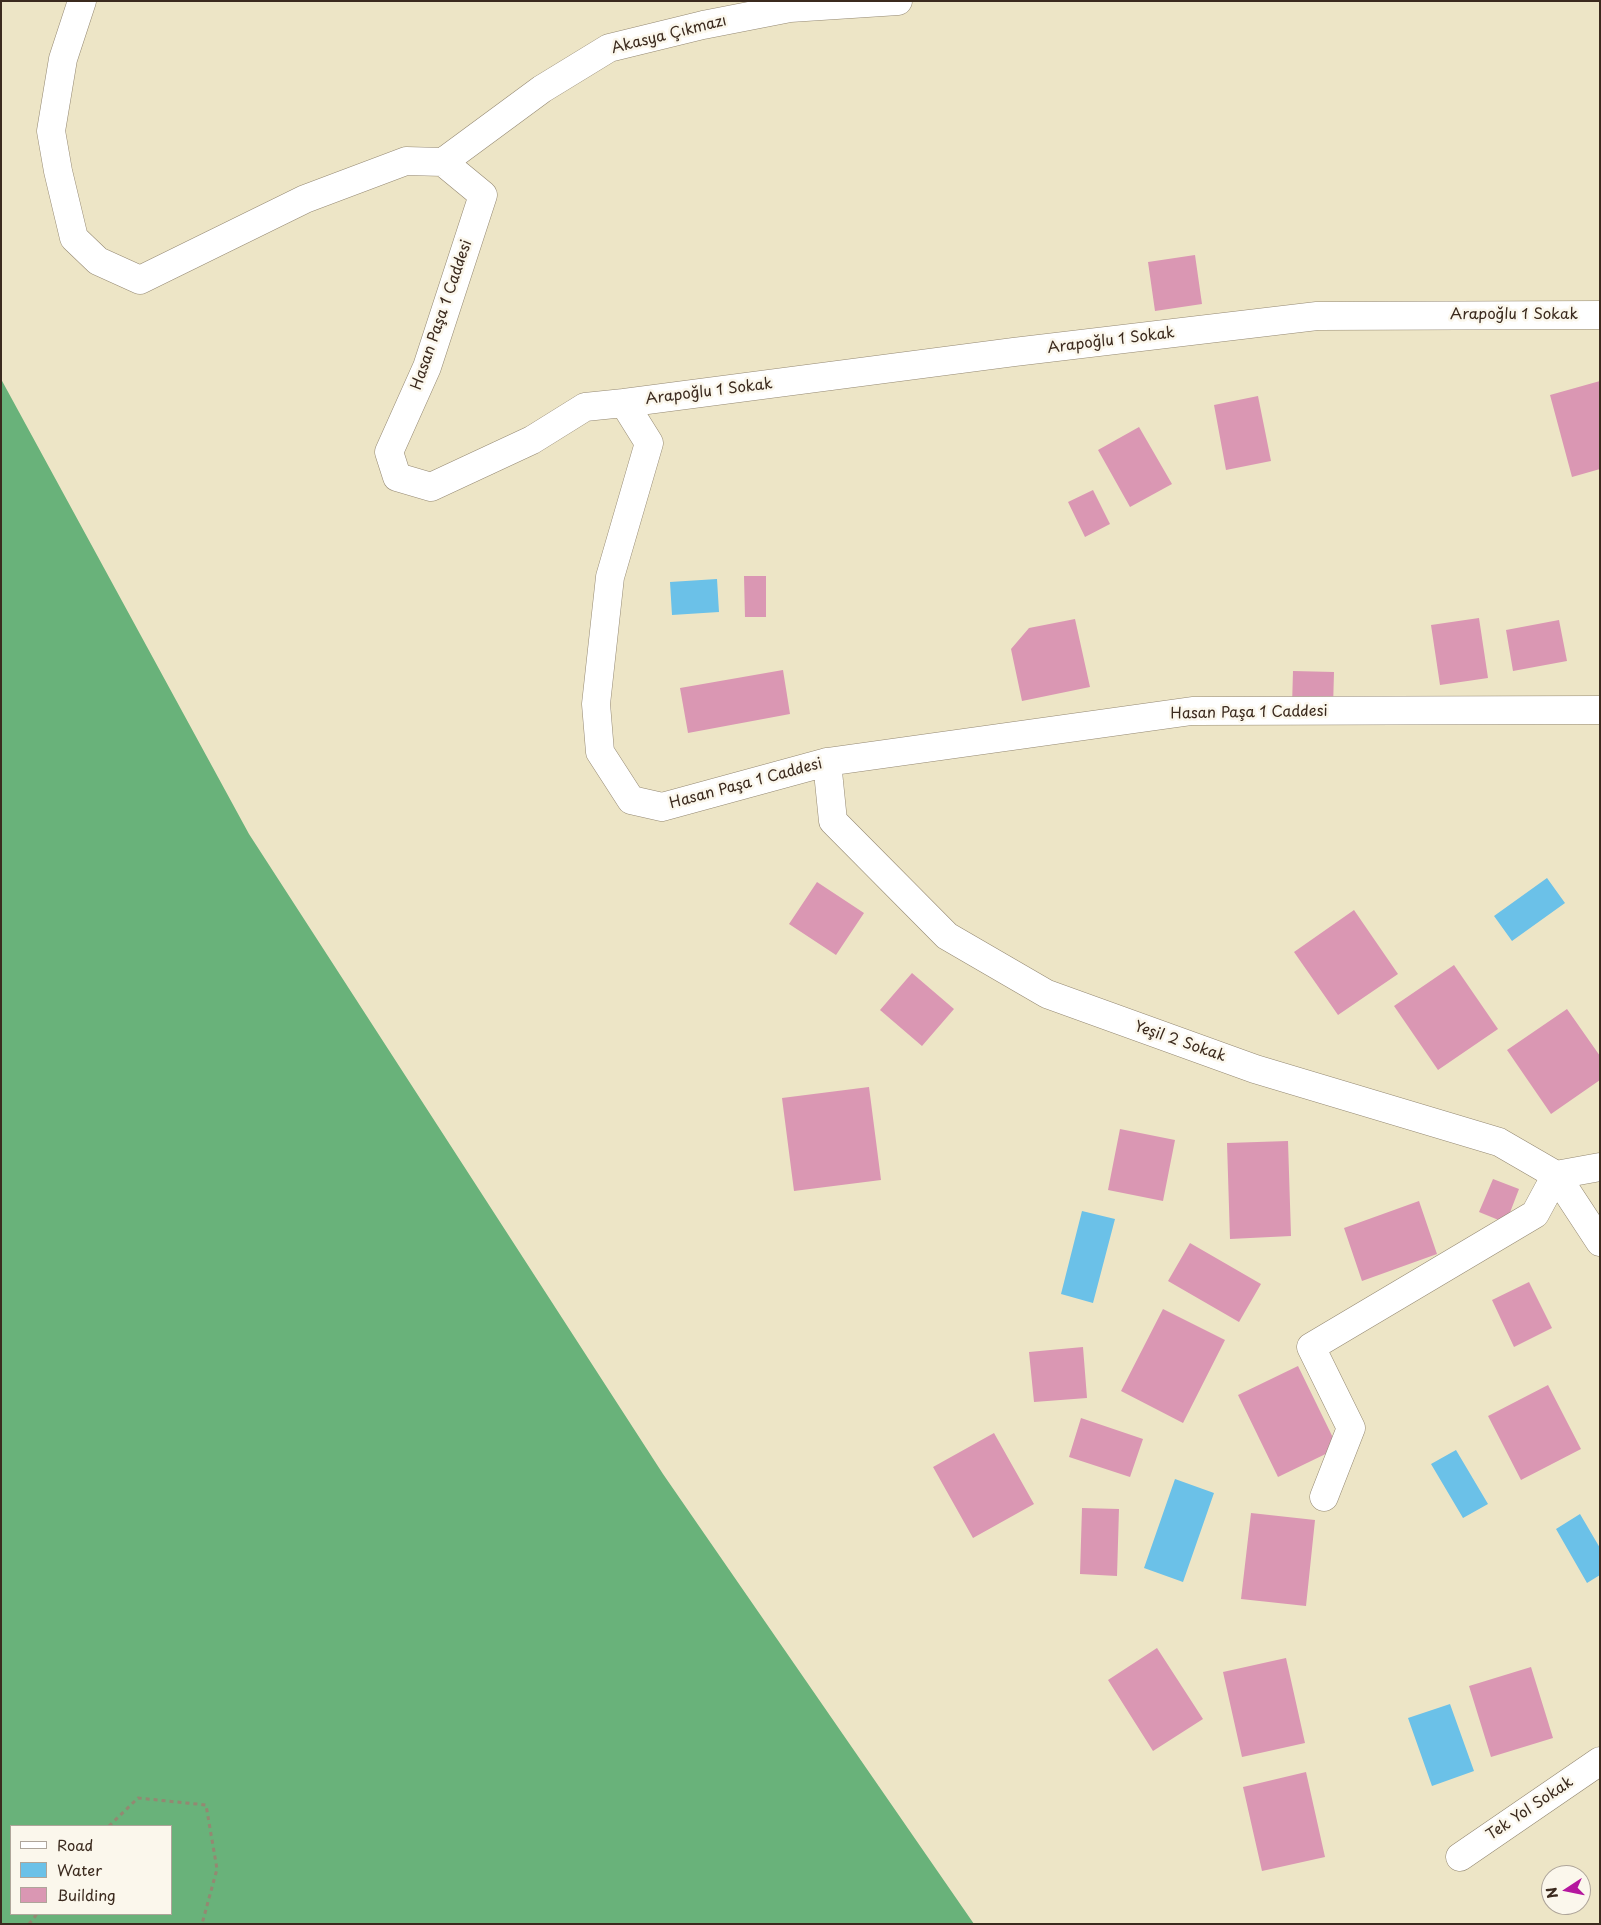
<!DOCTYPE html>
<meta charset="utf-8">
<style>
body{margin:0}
#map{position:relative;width:1601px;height:1925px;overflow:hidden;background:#ede5c6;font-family:"Playpen Sans",sans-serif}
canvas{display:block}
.frame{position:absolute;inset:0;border:2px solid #3b2a1e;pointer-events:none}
.legend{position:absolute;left:10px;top:1825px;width:162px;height:90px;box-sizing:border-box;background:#fbf7ec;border:1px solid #aea59a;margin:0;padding:6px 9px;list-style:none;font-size:15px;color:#3b2a1e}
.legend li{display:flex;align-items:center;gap:10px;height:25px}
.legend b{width:25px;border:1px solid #aea59a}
.north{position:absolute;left:1541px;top:1865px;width:50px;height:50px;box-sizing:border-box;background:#fbf7ec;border:1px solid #aea59a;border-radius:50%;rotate:259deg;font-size:14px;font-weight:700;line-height:20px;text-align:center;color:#3b2a1e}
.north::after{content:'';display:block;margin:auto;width:18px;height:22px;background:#b5179e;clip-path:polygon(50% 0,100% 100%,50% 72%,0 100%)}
</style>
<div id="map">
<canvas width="1601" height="1925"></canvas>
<div class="frame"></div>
<ul class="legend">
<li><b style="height:6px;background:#fff"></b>Road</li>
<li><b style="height:14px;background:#6bc1e8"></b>Water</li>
<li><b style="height:14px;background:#da97b3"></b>Building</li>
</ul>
<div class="north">N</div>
</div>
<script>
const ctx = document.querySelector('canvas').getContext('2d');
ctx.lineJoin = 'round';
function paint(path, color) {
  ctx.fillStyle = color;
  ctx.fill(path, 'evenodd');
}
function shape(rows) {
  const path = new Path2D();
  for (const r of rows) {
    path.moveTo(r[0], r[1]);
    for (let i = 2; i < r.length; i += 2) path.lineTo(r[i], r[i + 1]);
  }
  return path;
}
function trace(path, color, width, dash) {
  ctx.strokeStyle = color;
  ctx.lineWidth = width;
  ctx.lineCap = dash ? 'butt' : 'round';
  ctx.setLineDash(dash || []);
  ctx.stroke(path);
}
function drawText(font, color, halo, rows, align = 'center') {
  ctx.font = font + ' "Playpen Sans",sans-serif';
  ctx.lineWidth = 5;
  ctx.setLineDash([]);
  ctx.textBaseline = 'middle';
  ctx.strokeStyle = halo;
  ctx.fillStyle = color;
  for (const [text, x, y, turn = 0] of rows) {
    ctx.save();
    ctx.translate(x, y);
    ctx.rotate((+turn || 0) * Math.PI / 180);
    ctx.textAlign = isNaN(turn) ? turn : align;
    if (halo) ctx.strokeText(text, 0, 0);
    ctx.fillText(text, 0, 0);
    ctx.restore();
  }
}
const forest = shape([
 [1,379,249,834,663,1474,974,1924,1,1924],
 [11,1826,171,1826,171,1914,11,1914]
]);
const water = shape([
 [717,579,719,612,672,615,670,582],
 [1547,878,1565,903,1512,941,1494,916],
 [1082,1211,1115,1219,1093,1303,1061,1294],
 [1456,1450,1488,1504,1463,1518,1431,1464],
 [1175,1479,1214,1493,1183,1582,1144,1568],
 [1580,1514,1600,1548,1600,1575,1587,1583,1556,1529],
 [1450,1704,1474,1771,1432,1786,1408,1718]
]);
const building = shape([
 [1195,255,1202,304,1155,311,1148,262],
 [1600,381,1600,469,1572,477,1550,395],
 [1258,396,1271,461,1226,470,1214,405],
 [1139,427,1172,484,1130,507,1098,450],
 [1093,490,1110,524,1085,537,1068,502],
 [744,576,766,576,766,617,745,617],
 [1479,618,1488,678,1440,685,1431,625],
 [1075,619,1090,687,1022,701,1011,649,1029,628],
 [1559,620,1567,661,1513,671,1506,630],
 [783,670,790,714,688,733,680,688],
 [1293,671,1334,672,1333,708,1292,706],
 [817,882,864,913,836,955,789,924],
 [1354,910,1398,974,1338,1015,1294,952],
 [1454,965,1498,1029,1438,1070,1394,1006],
 [912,973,954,1009,922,1046,880,1010],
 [1567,1009,1600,1056,1600,1080,1551,1114,1507,1050],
 [869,1087,881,1180,794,1191,782,1098],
 [1120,1129,1175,1140,1163,1201,1108,1190],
 [1288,1141,1291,1236,1230,1239,1227,1143],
 [1493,1179,1519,1189,1506,1223,1479,1212],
 [1419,1201,1437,1254,1362,1281,1344,1228],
 [1190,1243,1261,1284,1239,1322,1168,1281],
 [1529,1282,1552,1328,1514,1347,1492,1300],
 [1163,1309,1225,1340,1183,1423,1121,1391],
 [1083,1347,1087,1398,1034,1402,1029,1352],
 [1298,1366,1338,1448,1278,1477,1238,1395],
 [1548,1385,1581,1449,1521,1480,1488,1416],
 [1081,1418,1143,1439,1130,1477,1069,1457],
 [994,1433,1034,1504,973,1538,933,1467],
 [1082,1508,1119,1509,1117,1576,1080,1574],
 [1251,1513,1315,1520,1306,1606,1241,1599],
 [1157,1648,1203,1719,1153,1751,1108,1680],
 [1286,1658,1305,1743,1242,1757,1223,1672],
 [1531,1667,1553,1738,1491,1757,1469,1686],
 [1306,1772,1325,1857,1262,1871,1243,1787]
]);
const path = shape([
 [109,1826,138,1798,206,1805,217,1869,202,1924],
 [29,1924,37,1914]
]);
const minor = shape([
 [82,1,63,59,51,131,58,171,74,238,98,261,140,280,305,199,406,161,443,162,483,195,427,367,389,452,397,477,431,487,532,440,585,407,624,403,649,443,610,577,596,704,600,752,631,800,662,807,827,762,1192,711,1600,710],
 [443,162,542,89,609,48,703,25,790,8,898,1],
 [624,403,1014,352,1317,316,1600,315],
 [827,762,833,821,947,936,1047,994,1255,1069,1499,1142,1556,1175,1600,1242],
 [1324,1497,1351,1428,1311,1347,1535,1214,1556,1175,1600,1167],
 [1460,1857,1600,1761]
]);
const streetNames = [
 ["Akasya Çıkmazı",669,35,-14],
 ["Hasan Paşa 1 Caddesi",442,315,-71],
 ["Arapoğlu 1 Sokak",1514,315],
 ["Arapoğlu 1 Sokak",1111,341,-7],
 ["Arapoğlu 1 Sokak",709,392,-7],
 ["Hasan Paşa 1 Caddesi",1249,713,-1],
 ["Hasan Paşa 1 Caddesi",746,784,-15],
 ["Yeşil 2 Sokak",1180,1042,19],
 ["Tek Yol Sokak",1530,1809,-34]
];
paint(forest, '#69b27a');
paint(water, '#6bc1e8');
paint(building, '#da97b3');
trace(minor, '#948872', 29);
trace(path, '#948872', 3, [4, 4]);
trace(minor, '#fff', 28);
drawText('15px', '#3b2a1e', '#fbf7ec', streetNames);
</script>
